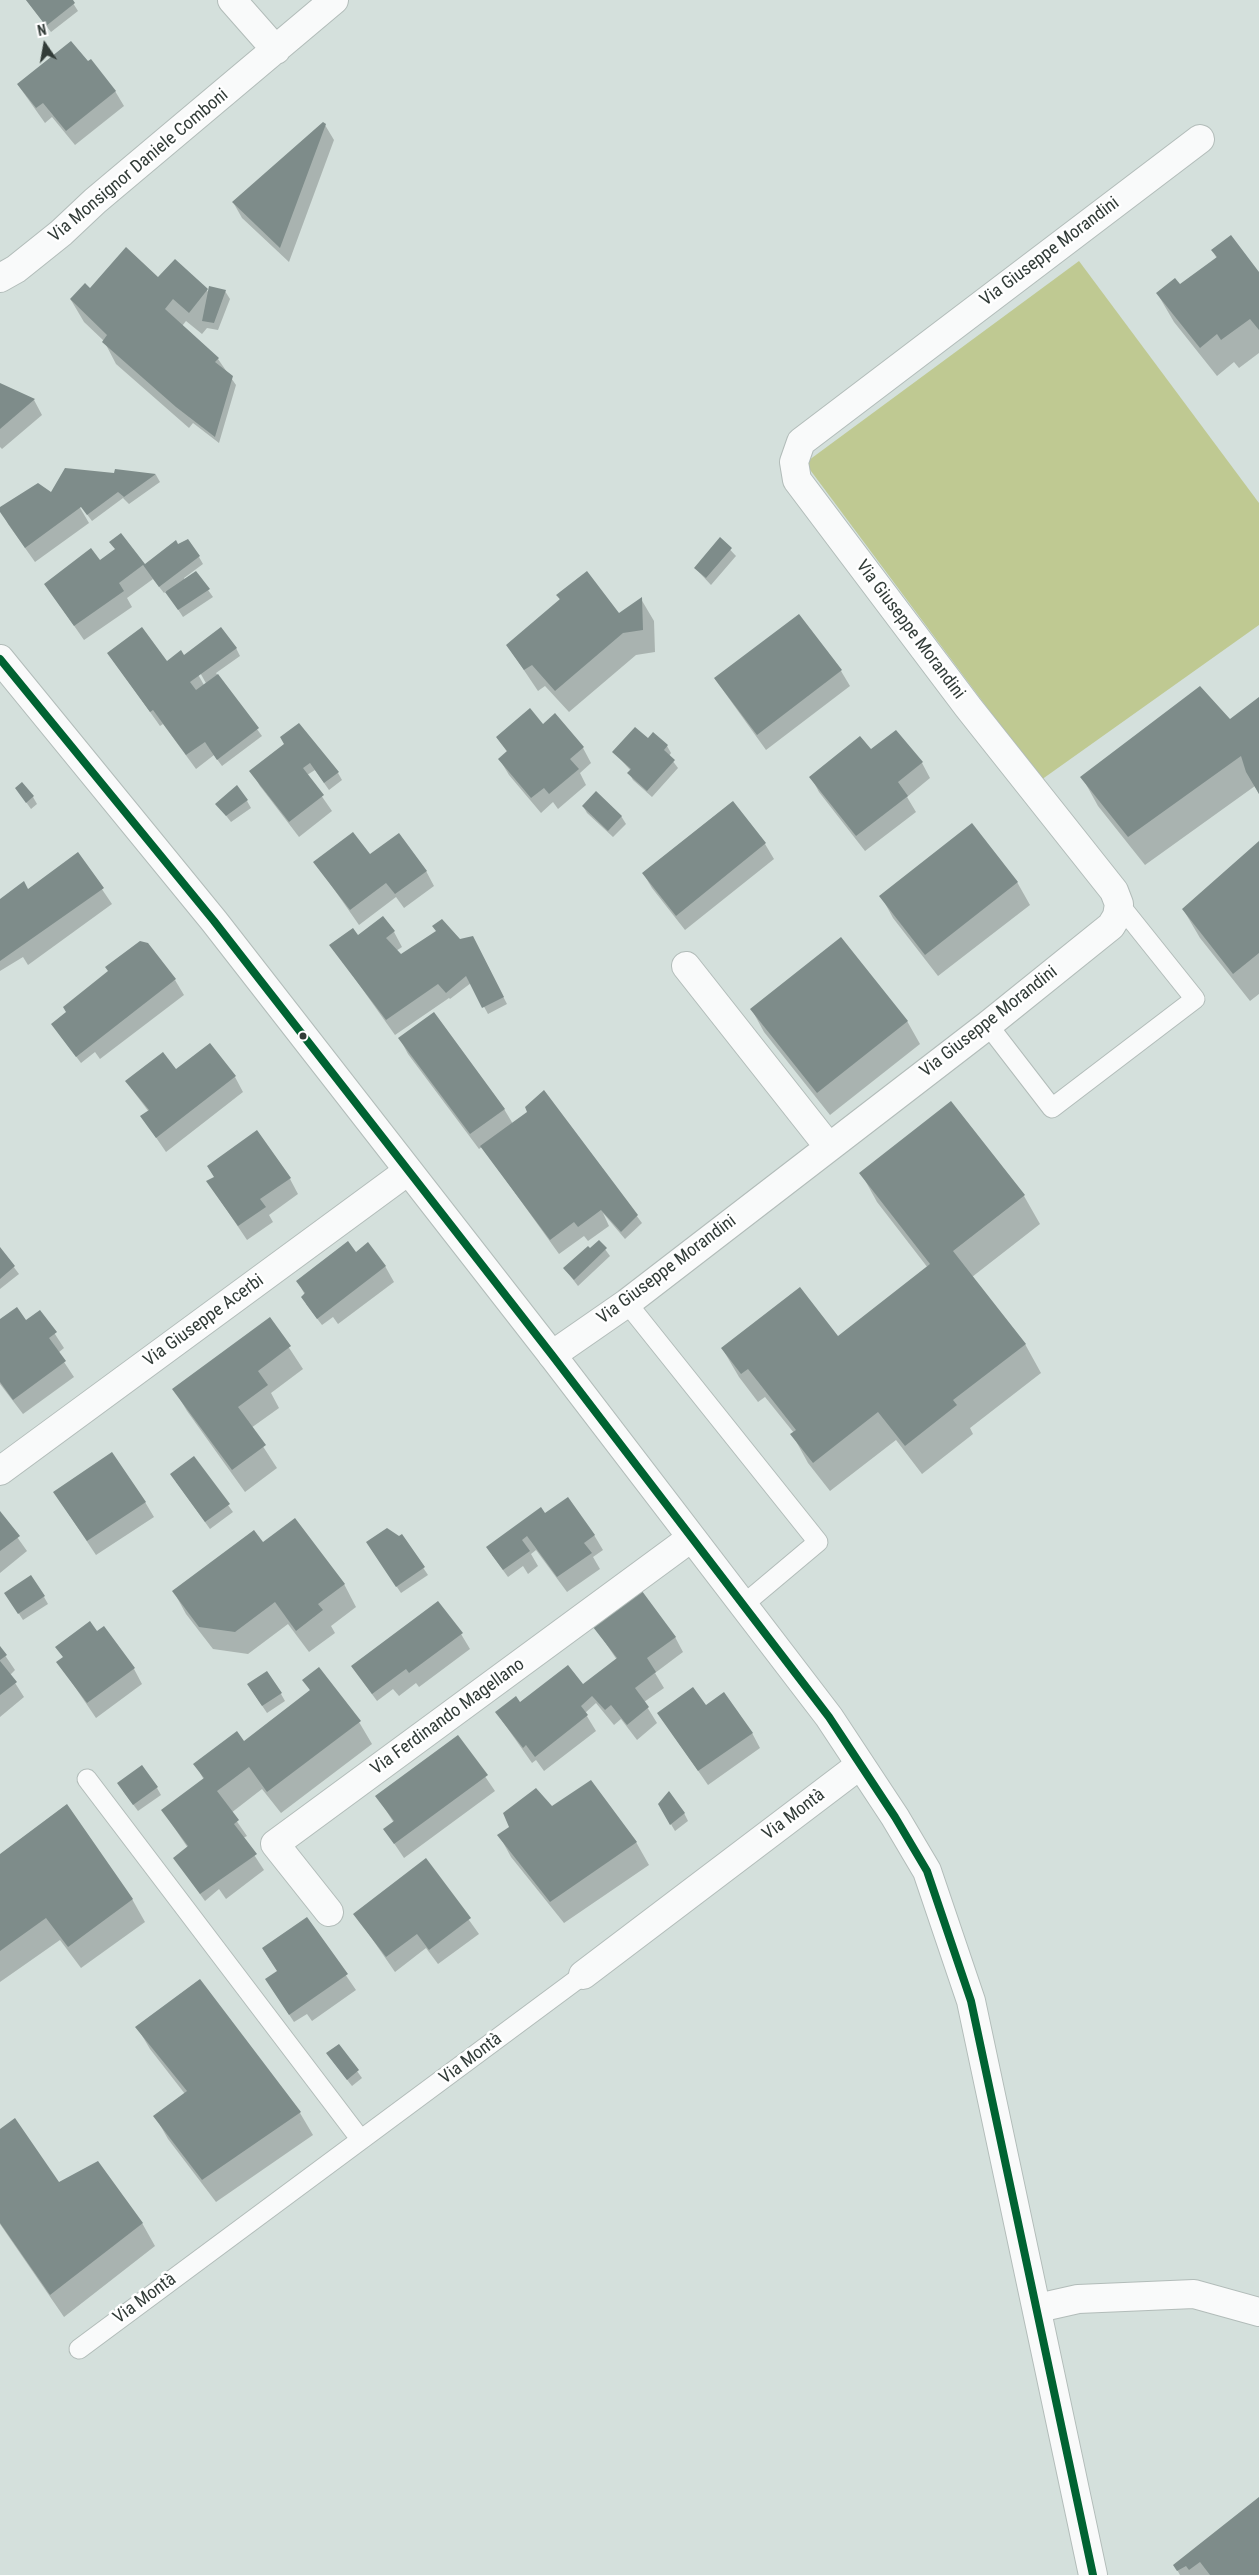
<!DOCTYPE html>
<meta charset="utf-8">
<style>
body{margin:0}
#map{position:relative;width:1259px;height:2575px;overflow:hidden;background:#d4e0dc;font-family:"Roboto Condensed",sans-serif}
canvas{display:block}
.north{position:absolute;left:20px;top:20px;width:50px;height:50px;-webkit-text-stroke:4px #fff;paint-order:stroke;rotate:348deg;font-size:14px;font-weight:700;line-height:20px;text-align:center;color:#323c38}
.north::after{content:'';display:block;margin:auto;width:18px;height:22px;background:#323c38;clip-path:polygon(50% 0,100% 100%,50% 72%,0 100%)}
</style>
<div id="map">
<canvas width="1259" height="2575"></canvas>
<div class="north">N</div>
</div>
<script>
const ctx = document.querySelector('canvas').getContext('2d');
ctx.lineJoin = 'round';
function paint(path, color) {
  ctx.fillStyle = color;
  ctx.fill(path, 'evenodd');
}
function shape(rows) {
  const path = new Path2D();
  for (const r of rows) {
    path.moveTo(r[0], r[1]);
    for (let i = 2; i < r.length; i += 2) path.lineTo(r[i], r[i + 1]);
  }
  return path;
}
function trace(path, color, width, dash) {
  ctx.strokeStyle = color;
  ctx.lineWidth = width;
  ctx.lineCap = dash ? 'butt' : 'round';
  ctx.setLineDash(dash || []);
  ctx.stroke(path);
}
function drawText(font, color, halo, rows, align = 'center') {
  ctx.font = font + ' "Roboto Condensed",sans-serif';
  ctx.lineWidth = 5;
  ctx.setLineDash([]);
  ctx.textBaseline = 'middle';
  ctx.strokeStyle = halo;
  ctx.fillStyle = color;
  for (const [text, x, y, turn = 0] of rows) {
    ctx.save();
    ctx.translate(x, y);
    ctx.rotate((+turn || 0) * Math.PI / 180);
    ctx.textAlign = isNaN(turn) ? turn : align;
    if (halo) ctx.strokeText(text, 0, 0);
    ctx.fillText(text, 0, 0);
    ctx.restore();
  }
}
const green = shape([
 [1079,261,1259,503,1259,625,1041,780,805,463]
]);
const shadow = shape([
 [26,0,71,0,78,11,51,32],
 [18,85,115,91,124,106,75,145,52,117,45,123],
 [325,125,334,140,289,262,242,218,233,202],
 [1213,251,1259,273,1259,353,1239,368,1234,362,1217,376,1174,322,1157,293,1180,286,1217,259],
 [158,279,207,290,209,294,225,291,230,299,218,330,207,328,202,334,186,321,182,326,218,359,236,385,219,443,193,423,189,428,116,364,104,341,84,322,71,300,90,289],
 [0,385,34,400,42,415,2,449,0,447],
 [116,470,156,475,160,482,129,504,123,498,92,521,80,505,79,506,89,523,35,562,8,524,0,508,55,497,115,474],
 [720,539,736,556,711,585,695,568],
 [178,546,199,557,203,564,184,578,185,580,196,573,213,597,183,617,166,591,164,593,153,579,127,598,132,607,84,640,45,584,99,561,116,551,145,566],
 [557,595,619,615,641,599,654,621,655,652,636,655,569,712,545,686,538,691,507,645,560,600],
 [799,615,841,671,850,686,766,750,715,679],
 [236,648,240,656,216,673,262,736,222,766,214,755,196,769,163,724,160,726,108,653,167,663],
 [198,669,207,685,204,685,196,671],
 [1259,699,1259,794,1255,786,1145,865,1098,806,1082,777,1230,720],
 [543,725,583,748,591,763,580,773,586,785,558,809,553,802,541,813,509,775,500,760,508,753,497,738],
 [648,740,667,746,671,753,669,756,678,768,652,797,633,780,629,773,631,771,614,752],
 [287,749,338,773,342,780,329,790,315,770,307,775,332,811,299,837,260,786,251,771],
 [870,751,922,763,930,778,907,797,916,812,865,851,819,792,811,777],
 [16,788,33,797,37,804,31,809],
 [247,801,251,808,231,822,217,804],
 [732,802,765,844,774,859,685,930,652,888,643,873],
 [583,806,621,816,626,824,613,837,587,813],
 [1259,843,1259,994,1250,1001,1200,938,1183,909],
 [78,854,112,904,28,965,23,957,0,971,0,900,28,891],
 [370,856,426,871,434,886,404,908,396,897,359,925,315,862],
 [1017,882,1030,905,938,976,893,918,881,896],
 [394,932,402,947,396,951,400,955,460,940,476,944,507,1004,488,1014,471,983,450,999,449,998,395,1035,331,945,357,936],
 [841,939,907,1021,920,1044,830,1115,764,1032,752,1010],
 [175,980,184,995,100,1059,95,1052,81,1063,57,1031],
 [400,1039,504,1109,513,1124,529,1112,544,1092,642,1223,625,1239,603,1213,609,1226,588,1241,584,1236,559,1254,482,1147,479,1149,408,1054],
 [176,1071,235,1077,243,1092,166,1152,142,1117,149,1112,131,1088],
 [861,1173,1024,1196,1040,1224,972,1277,1025,1344,1041,1373,970,1428,973,1434,922,1474,896,1440,830,1491,808,1463,792,1434,794,1433,765,1397,758,1402,739,1377,722,1348,838,1338,928,1268,877,1202],
 [290,1179,298,1194,269,1215,273,1222,247,1240,208,1182],
 [599,1241,610,1256,578,1286,565,1269],
 [0,1249,19,1274,0,1289],
 [355,1254,385,1266,394,1282,338,1324,333,1317,322,1325,306,1304,305,1295,298,1282],
 [40,1311,64,1348,58,1353,74,1377,23,1414,0,1384,0,1321,26,1321],
 [270,1319,303,1369,271,1393,279,1408,251,1428,277,1468,245,1492,187,1411,174,1389],
 [194,1458,233,1512,210,1529,176,1482],
 [145,1502,154,1517,96,1555,64,1507],
 [0,1513,27,1551,0,1573],
 [545,1515,594,1535,603,1550,593,1557,600,1569,567,1592,536,1550,531,1554,538,1566,528,1574,523,1566,508,1577,492,1555],
 [402,1536,428,1575,401,1593,372,1550],
 [263,1544,344,1584,356,1607,331,1626,335,1633,309,1652,288,1624,248,1654,213,1649,186,1614,174,1592],
 [44,1597,48,1604,23,1620,10,1600],
 [595,1627,675,1637,683,1652,655,1673,664,1688,644,1702,657,1723,637,1740,621,1719,614,1725,596,1703,585,1713,596,1731,544,1771,536,1760,532,1763,496,1712,583,1686,617,1660],
 [97,1632,134,1669,142,1684,96,1718,58,1662,64,1658,57,1648],
 [461,1634,470,1649,419,1687,416,1683,399,1696,393,1689,377,1701,352,1667],
 [0,1648,15,1670,10,1675,24,1697,0,1717],
 [304,1680,359,1722,372,1744,281,1813,262,1789,231,1813,247,1836,243,1838,264,1870,226,1899,219,1889,205,1901,174,1858,188,1848,163,1811,204,1780,195,1764,244,1743,311,1692],
 [253,1692,281,1694,285,1701,267,1713],
 [705,1707,752,1733,760,1748,708,1785,658,1713],
 [458,1737,495,1791,404,1858,385,1830,394,1823,377,1796],
 [591,1781,636,1842,649,1865,564,1923,511,1857,499,1835,552,1807],
 [157,1788,161,1795,138,1811,123,1791],
 [659,1804,684,1813,688,1821,675,1831],
 [66,1805,132,1899,145,1922,81,1968,60,1940,0,1982,0,1856],
 [426,1860,479,1934,438,1964,426,1948,395,1972,355,1914],
 [307,1919,356,1990,312,2021,307,2014,294,2022,271,1987,278,1972,263,1949],
 [199,1980,300,2113,313,2135,216,2202,168,2139,155,2116,185,2094,150,2049,137,2027],
 [338,2045,362,2078,352,2086,327,2054],
 [0,2131,58,2184,142,2223,155,2246,64,2317,0,2224],
 [1259,2499,1259,2575,1180,2575,1175,2566]
]);
const building = shape([
 [26,0,73,0,75,3,46,26],
 [71,41,88,61,91,59,116,91,66,131,43,103,36,108,17,84],
 [323,122,326,124,280,248,232,202],
 [1231,235,1259,272,1259,330,1250,319,1221,340,1217,334,1200,348,1156,293,1175,278,1180,284,1217,257,1211,250],
 [126,247,158,277,175,259,208,289,189,313,173,299,165,309,219,358,215,362,233,376,215,437,176,407,102,342,107,335,70,299,85,283,90,288],
 [209,286,226,290,214,323,202,321],
 [0,383,35,399,0,429],
 [65,468,114,473,115,469,156,474,124,497,118,492,87,515,81,507,25,548,0,512,0,507,38,483,51,492],
 [121,533,145,564,176,540,178,544,188,539,200,556,159,587,143,565,119,583,124,591,74,626,44,584,91,548,100,560,115,549,109,542],
 [720,537,732,548,706,578,694,568],
 [196,571,210,589,178,610,165,592],
 [587,571,619,613,642,597,643,630,623,633,555,691,532,665,524,670,506,645,560,599,556,595],
 [799,614,842,670,757,735,714,678],
 [142,627,167,661,181,650,184,655,221,627,237,648,190,682,196,690,218,674,259,728,217,760,205,742,186,755,153,710,150,712,107,653],
 [1200,686,1230,719,1259,697,1259,794,1246,772,1241,756,1128,837,1080,777],
 [530,708,543,724,555,713,584,747,570,759,579,769,549,794,544,788,531,798,498,759,507,751,496,737],
 [299,723,339,772,324,783,310,763,303,768,324,795,289,822,249,771,284,744,280,737],
 [635,727,648,738,653,732,668,745,664,750,675,760,647,791,627,773,631,769,612,752],
 [896,730,923,762,898,782,908,796,856,836,809,777,860,736,871,749],
 [22,782,34,796,26,803,15,788],
 [237,785,248,800,226,816,215,804],
 [596,791,622,816,608,831,582,806],
 [733,801,766,843,676,916,642,873],
 [972,823,1018,882,925,955,879,896],
 [353,832,370,854,399,833,427,871,395,894,386,883,350,910,313,862],
 [1259,841,1259,953,1233,974,1182,909],
 [78,852,104,888,0,961,0,899,24,881,28,889],
 [383,916,395,931,386,938,401,954,436,931,432,926,442,919,460,939,473,936,504,997,482,1008,466,976,446,993,438,984,386,1020,329,945,353,928,358,935],
 [841,937,908,1021,817,1093,750,1009],
 [140,941,148,943,176,979,76,1057,51,1024,66,1012,63,1007,108,971,105,967],
 [434,1012,505,1109,470,1134,398,1038],
 [210,1043,236,1076,156,1138,140,1116,149,1110,125,1081,163,1052,176,1069],
 [544,1090,638,1215,621,1232,601,1210,578,1227,574,1222,550,1240,480,1146,527,1112,525,1107],
 [951,1101,1025,1195,953,1251,1026,1344,953,1400,957,1405,905,1446,878,1412,813,1463,790,1434,796,1430,748,1369,741,1374,721,1348,800,1287,838,1336,930,1264,859,1173],
 [257,1130,291,1178,260,1199,266,1207,238,1226,206,1181,214,1177,207,1166],
 [599,1240,607,1248,574,1280,563,1268,588,1246,590,1248],
 [348,1241,356,1252,368,1242,386,1266,317,1319,301,1297,305,1293,296,1281],
 [0,1247,15,1266,0,1279],
 [17,1307,26,1320,40,1310,57,1332,49,1338,66,1361,13,1400,0,1382,0,1319],
 [270,1317,291,1346,258,1371,268,1385,238,1407,266,1445,232,1470,172,1389],
 [112,1452,146,1502,87,1541,53,1492],
 [194,1456,230,1504,205,1522,170,1474],
 [568,1497,595,1535,584,1543,592,1553,557,1577,527,1536,522,1540,530,1551,503,1570,486,1547,541,1507,545,1513],
 [0,1511,20,1536,0,1551],
 [295,1518,345,1584,318,1604,323,1610,296,1631,275,1602,235,1632,199,1627,172,1591,254,1530,263,1542],
 [387,1528,399,1536,402,1534,425,1567,396,1587,366,1542],
 [31,1575,45,1596,18,1614,4,1593],
 [642,1591,676,1637,647,1658,656,1672,635,1688,649,1707,627,1725,611,1705,605,1710,592,1696,581,1706,588,1715,535,1757,526,1745,523,1748,495,1712,516,1696,520,1702,568,1665,583,1684,617,1658,593,1627],
 [438,1601,463,1633,409,1673,406,1669,372,1694,351,1666],
 [90,1621,97,1631,104,1626,135,1668,87,1703,56,1662,63,1657,55,1647],
 [0,1646,7,1655,0,1660],
 [0,1661,17,1682,0,1695],
 [319,1667,361,1721,267,1792,249,1767,217,1791,239,1820,234,1824,257,1854,200,1894,173,1858,188,1846,161,1810,204,1778,193,1764,237,1731,244,1741,310,1690,302,1680],
 [267,1671,282,1693,262,1706,247,1684],
 [693,1687,706,1705,724,1692,753,1733,698,1771,657,1713],
 [458,1735,488,1775,394,1844,383,1829,394,1821,375,1796],
 [142,1765,158,1787,133,1805,117,1783],
 [591,1780,637,1842,550,1902,497,1835,509,1827,503,1813,536,1788,552,1806],
 [669,1791,685,1813,670,1825,658,1804],
 [67,1804,133,1899,68,1947,46,1918,0,1951,0,1854],
 [426,1858,471,1918,429,1950,417,1934,386,1957,353,1914],
 [307,1917,348,1974,289,2015,265,1979,277,1971,262,1948],
 [200,1979,301,2112,202,2180,153,2116,187,2091,135,2027],
 [339,2044,359,2070,347,2080,326,2053],
 [15,2118,59,2182,98,2161,143,2223,50,2295,0,2223,0,2129],
 [1259,2497,1259,2575,1210,2575,1200,2562,1189,2570,1186,2566,1177,2571,1173,2565]
]);
const lane = shape([
 [988,1025,1052,1108,1195,999,1119,904],
 [627,1303,818,1542,743,1605],
 [87,1779,361,2140],
 [79,2349,583,1975]
]);
const street = shape([
 [232,0,276,50],
 [0,278,16,269,61,233,95,201,334,0],
 [686,966,828,1146],
 [552,1355,627,1303,988,1025,1111,926,1117,916,1119,904,1114,891,968,707,797,480,794,462,801,442,1200,139],
 [0,1471,408,1171],
 [329,1912,275,1844,691,1538],
 [583,1975,860,1765],
 [1038,2308,1078,2299,1194,2294,1259,2312]
]);
const secondary = shape([
 [0,659,214,921,552,1355,829,1717,895,1817,927,1871,971,2001,1093,2575]
]);
const bus1 = shape([
 [0,659,214,921,552,1355,829,1717,895,1817,927,1871,971,2001,1093,2575]
]);
const markers = [
 [303,1036,4.5,"#323c38"]
];
const streetNames = [
 ["Via Monsignor Daniele Comboni",139,166,-40],
 ["Via Giuseppe Morandini",1050,252,-37],
 ["Via Giuseppe Morandini",910,630,53],
 ["Via Giuseppe Morandini",989,1022,-38],
 ["Via Giuseppe Morandini",667,1270,-37],
 ["Via Giuseppe Acerbi",204,1321,-36],
 ["Via Ferdinando Magellano",448,1717,-36],
 ["Via Montà",794,1815,-37],
 ["Via Montà",471,2059,-37],
 ["Via Montà",145,2299,-36]
];
paint(green, '#bfc992');
paint(shadow, '#0003');
paint(building, '#7e8c8a');
trace(lane, '#b2bcb9', 21);
trace(street, '#b2bcb9', 30);
trace(secondary, '#b2bcb9', 30);
trace(lane, '#f9fafa', 19);
trace(street, '#f9fafa', 28);
trace(secondary, '#f9fafa', 28);
trace(bus1, '#006332', 8);
for (const [x, y, r, color] of markers) {
  const dot = new Path2D();
  dot.arc(x, y, r, 0, 2 * Math.PI);
  ctx.fillStyle = color;
  ctx.fill(dot);
  trace(dot, '#fff', 2);
}
drawText('18px', '#323c38', '#fff', streetNames);
</script>
